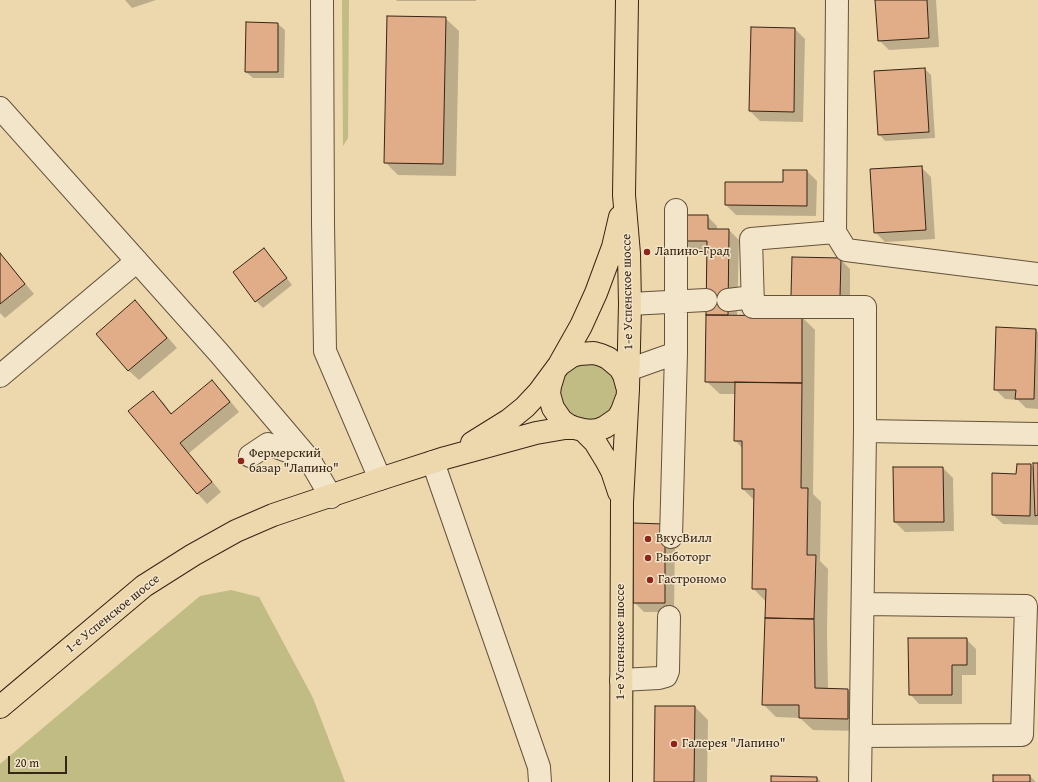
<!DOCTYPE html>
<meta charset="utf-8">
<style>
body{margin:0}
#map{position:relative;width:1038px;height:782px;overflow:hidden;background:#edd7ad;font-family:"Gentium Book Plus",serif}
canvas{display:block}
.scale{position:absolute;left:8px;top:756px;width:59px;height:18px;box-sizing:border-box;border:2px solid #372515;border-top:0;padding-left:5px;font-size:12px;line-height:14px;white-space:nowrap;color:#372515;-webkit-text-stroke:3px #f3e5ca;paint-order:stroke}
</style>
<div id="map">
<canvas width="1038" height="782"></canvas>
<div class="scale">20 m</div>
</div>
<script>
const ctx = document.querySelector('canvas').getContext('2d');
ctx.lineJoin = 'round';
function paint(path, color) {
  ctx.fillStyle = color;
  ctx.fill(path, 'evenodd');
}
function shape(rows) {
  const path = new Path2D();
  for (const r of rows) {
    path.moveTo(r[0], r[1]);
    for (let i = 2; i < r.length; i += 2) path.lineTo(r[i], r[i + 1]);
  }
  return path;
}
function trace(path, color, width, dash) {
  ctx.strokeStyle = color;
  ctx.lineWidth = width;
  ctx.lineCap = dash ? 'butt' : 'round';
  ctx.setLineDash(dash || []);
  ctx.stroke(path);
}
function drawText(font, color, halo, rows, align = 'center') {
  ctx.font = font + ' "Gentium Book Plus",serif';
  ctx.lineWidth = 3;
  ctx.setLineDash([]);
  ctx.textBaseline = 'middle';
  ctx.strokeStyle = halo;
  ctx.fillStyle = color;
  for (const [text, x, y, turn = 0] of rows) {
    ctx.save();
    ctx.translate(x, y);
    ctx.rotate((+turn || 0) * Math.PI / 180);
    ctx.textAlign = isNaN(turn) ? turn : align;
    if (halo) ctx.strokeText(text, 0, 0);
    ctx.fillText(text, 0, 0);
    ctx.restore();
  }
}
const green = shape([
 [342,0,349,0,348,138,343,146],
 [599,362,616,378,618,402,602,420,578,421,560,405,559,381,575,364],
 [231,590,259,597,313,698,345,782,0,782,0,764,200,596]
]);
const shadow = shape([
 [125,0,156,0,132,8],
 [396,0,476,0,476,1,397,1],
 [876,0,936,0,939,47,889,50,879,40],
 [445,18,459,31,456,176,398,175,385,162],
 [278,24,285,30,284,78,253,78,246,72],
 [752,28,795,29,805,39,803,122,760,121,750,111],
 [925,69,931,75,935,138,885,141,879,134],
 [921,167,931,177,935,239,885,242,875,232],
 [807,171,817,181,816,216,736,215,726,205,784,183],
 [707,216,717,226,717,230,729,230,739,240,737,317,802,317,815,330,813,494,821,502,820,561,828,569,827,633,828,689,848,690,861,703,860,731,813,730,800,718,776,717,763,704,766,602,753,588,755,501,743,489,743,449,735,440,736,394,720,394,706,381,708,251,692,250,682,240],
 [264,250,270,256,292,285,263,308,256,301],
 [0,254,6,260,34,294,5,318,0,313],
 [840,259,850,269,850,307,802,306],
 [135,301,145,311,177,348,139,380,129,371,98,334],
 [1036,330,1038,332,1038,409,1026,408,1018,400,1005,399,995,389],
 [212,382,222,391,239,412,189,453,221,492,207,504,198,494,130,411,153,392,163,402,172,414],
 [1038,464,1038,525,1003,524,993,515,1017,475,1031,465,1034,469],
 [894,468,943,468,953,478,954,531,905,532,895,522],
 [634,524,675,535,674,612,644,612,634,602],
 [966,639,976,649,976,675,962,675,962,704,919,704,910,694],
 [695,707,708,720,707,782,655,782],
 [994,776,1030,776,1036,782,994,782],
 [772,777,817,778,821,782,772,782]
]);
const building = shape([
 [875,0,927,0,929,38,878,41,875,0],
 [387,16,446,17,443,164,384,163,387,16],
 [246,22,278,23,278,72,245,72,246,22],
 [751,27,795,28,794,112,749,111,751,27],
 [925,68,929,132,878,135,874,71,925,68],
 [922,166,926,230,874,233,870,169,922,166],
 [783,170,807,170,807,206,725,205,725,182,783,182,783,170],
 [681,215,708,215,708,229,729,229,728,315,706,315,707,241,681,241,681,215],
 [264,248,287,278,255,302,233,272,264,248],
 [0,253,25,284,0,304,0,253],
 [792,257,841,258,840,297,791,296,792,257],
 [135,300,167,338,128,371,96,334,135,300],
 [706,315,802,316,802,383,705,382,706,315],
 [996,327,1036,329,1034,399,1015,399,1016,390,994,390,996,327],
 [212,380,230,402,180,443,212,482,197,494,128,411,153,391,171,414,212,380],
 [735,382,802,383,801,488,808,488,807,555,816,555,814,619,765,618,766,589,752,589,754,489,742,489,742,441,734,441,735,382],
 [1033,463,1038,463,1038,515,1035,516,1033,463],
 [1017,464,1031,464,1030,516,992,515,992,473,1016,474,1017,464],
 [893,467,943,467,944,522,894,522,893,467],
 [633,523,665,524,665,603,633,603,633,523],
 [765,618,814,619,815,688,848,689,848,719,799,718,799,705,762,705,765,618],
 [908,638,967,638,967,665,952,665,952,695,909,695,908,638],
 [655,706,695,706,694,782,654,782,655,706],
 [993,775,1030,775,1030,782,993,782,993,775],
 [771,776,817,777,817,782,771,782,771,776]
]);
const minor = shape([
 [322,0,323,223,325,351,380,479],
 [837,0,835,232,751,239,753,307,865,307,865,431],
 [0,108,219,353,309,459,331,497],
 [835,232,846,250,1038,274],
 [728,300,753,297],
 [630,304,706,300],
 [628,370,676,353],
 [0,376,137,261],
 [250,456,268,444,309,459],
 [433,462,539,767,540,782],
 [671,537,676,353,676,210],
 [621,680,659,678,666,676,668,671,669,617],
 [861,736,1022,735,1026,606,863,604],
 [860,782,865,431,1038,434]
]);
const major = shape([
 [559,365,572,356,579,354,594,353,601,355,608,358,620,368,624,375,627,386],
 [554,373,550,386,549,394,553,408,562,421,568,425,575,428,583,430,590,431,598,430,605,427,618,418,622,411,626,400],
 [583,430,595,442,606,460,612,471,619,492],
 [472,443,509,420,525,407,539,392,559,365,581,326,596,293,613,247,620,217],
 [0,707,144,586,193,555,236,531,273,515,380,479,445,458,536,433,565,428,575,428],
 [621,782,622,502,628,389,630,304,629,254,624,195,627,0]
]);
const markers = [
 [647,252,4,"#8f2418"],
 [241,461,4,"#8f2418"],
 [648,539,4,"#8f2418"],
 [648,558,4,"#8f2418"],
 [650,580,4,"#8f2418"],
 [674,744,4,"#8f2418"]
];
const poiNames = [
 ["Лапино-Град",655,252],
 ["Фермерский",249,454],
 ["базар \"Лапино\"",249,469],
 ["ВкусВилл",656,539],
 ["Рыботорг",656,558],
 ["Гастрономо",658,580],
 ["Галерея \"Лапино\"",682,744]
];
const streetNames = [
 ["1-е Успенское шоссе",628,292,-91],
 ["1-е Успенское шоссе",113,614,-39],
 ["1-е Успенское шоссе",621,642,-90]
];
paint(green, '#c0bc84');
paint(shadow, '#0003');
paint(building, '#e1ac88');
trace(building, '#372515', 1);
trace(minor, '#64523b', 24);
trace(major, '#372515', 24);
trace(minor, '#f3e5ca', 22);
trace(major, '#edd7ad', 22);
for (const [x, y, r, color] of markers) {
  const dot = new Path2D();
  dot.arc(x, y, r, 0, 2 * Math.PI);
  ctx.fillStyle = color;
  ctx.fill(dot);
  trace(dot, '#f3e5ca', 1.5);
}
drawText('13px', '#372515', '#f3e5ca', poiNames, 'left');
drawText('13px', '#372515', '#f3e5ca', streetNames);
</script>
